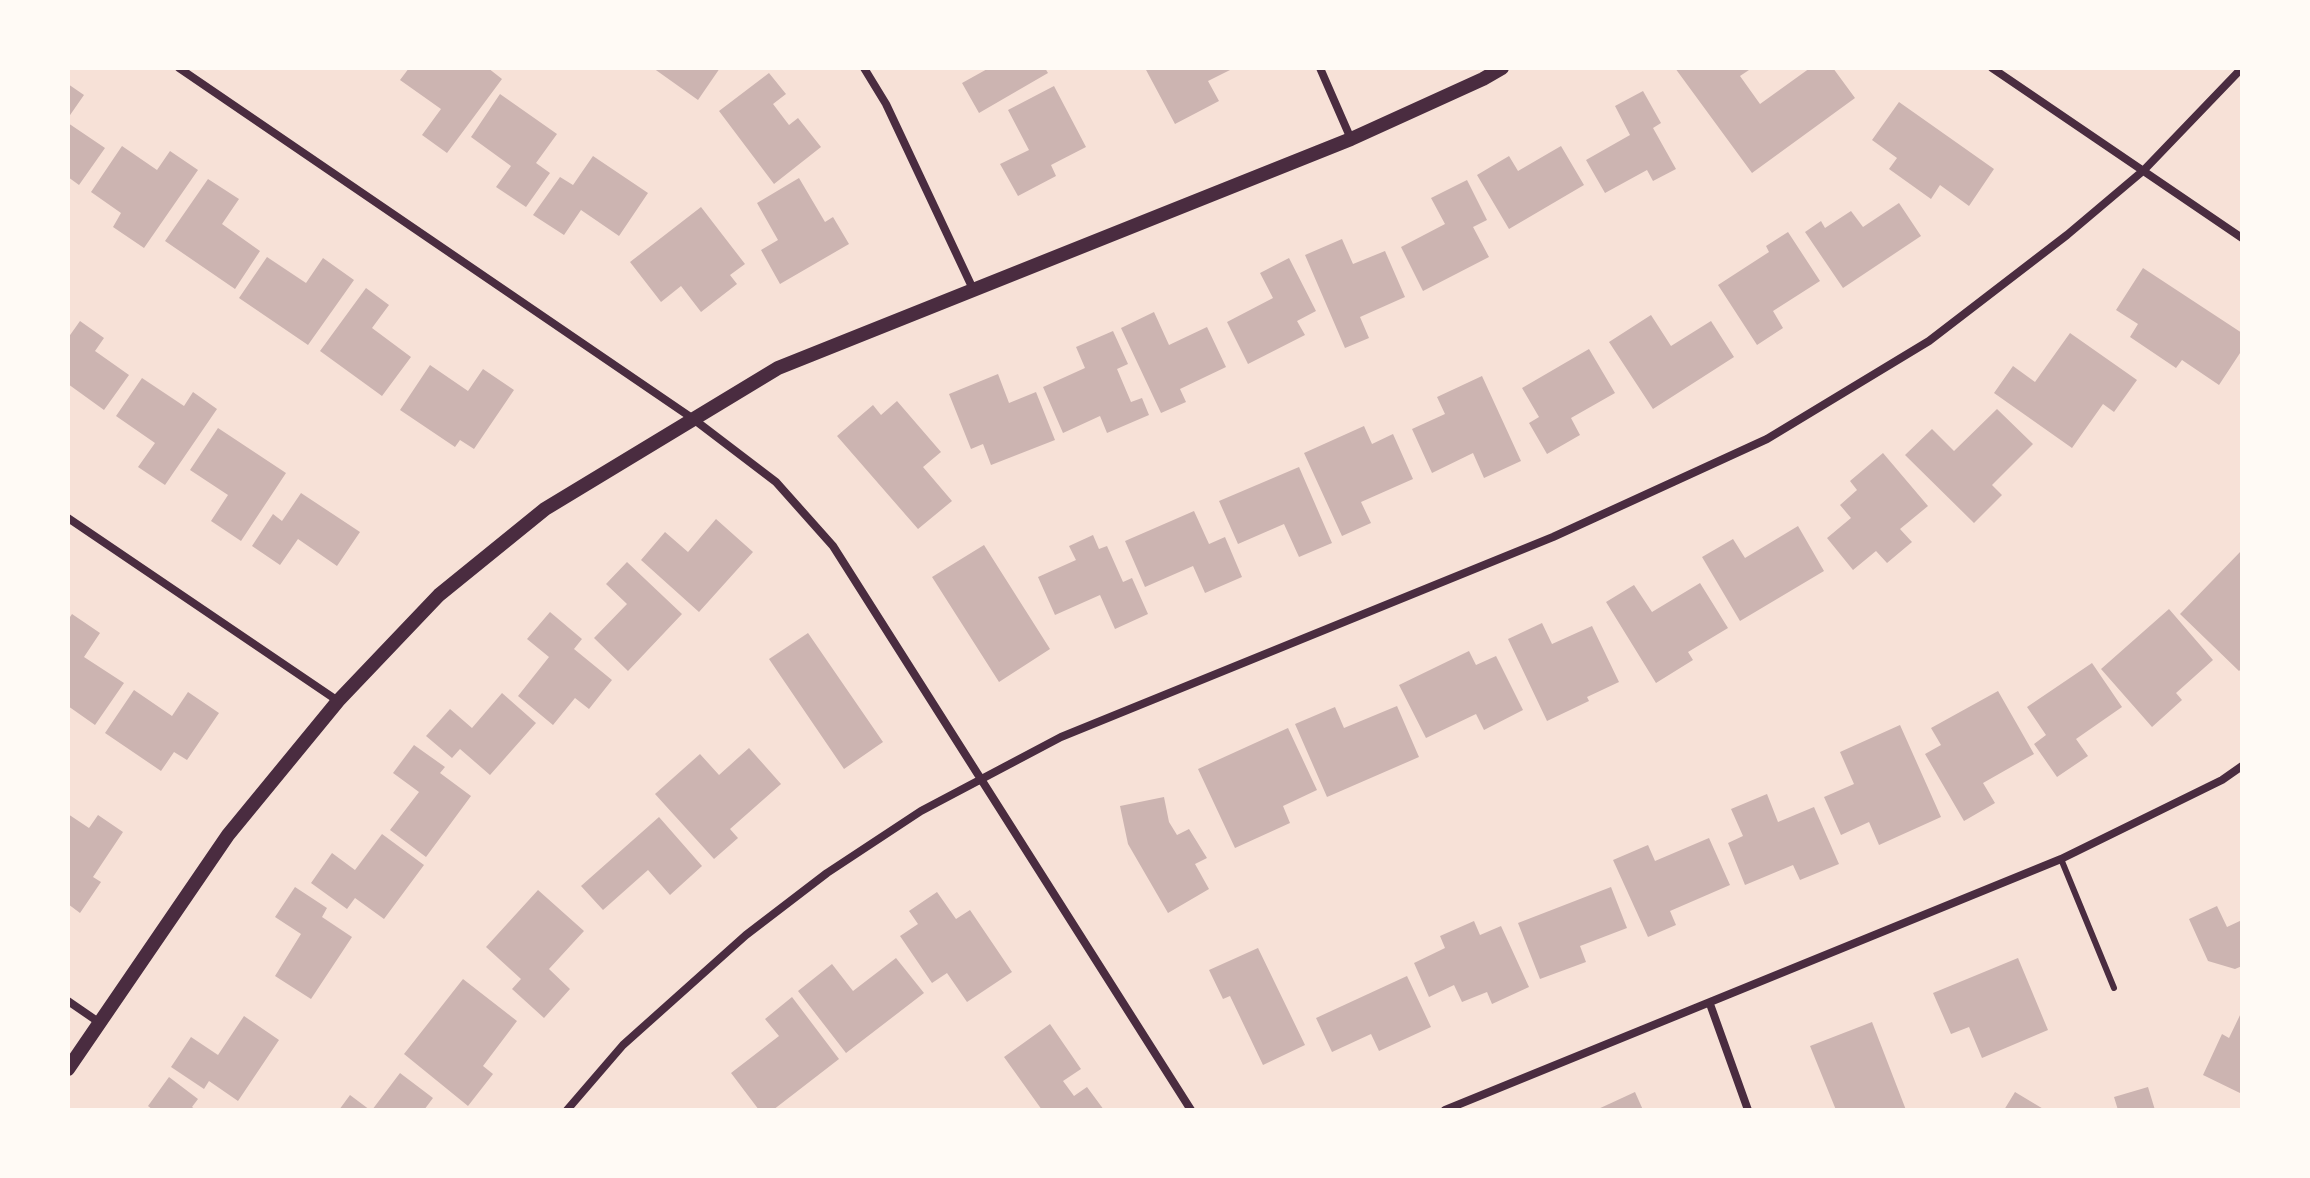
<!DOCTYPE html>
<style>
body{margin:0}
#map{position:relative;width:2310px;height:1178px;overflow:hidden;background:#f7e1d7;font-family:Ubuntu,sans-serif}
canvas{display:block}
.frame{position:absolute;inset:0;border:70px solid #fffaf5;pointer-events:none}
</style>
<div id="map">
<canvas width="2310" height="1178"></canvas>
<div class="frame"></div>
</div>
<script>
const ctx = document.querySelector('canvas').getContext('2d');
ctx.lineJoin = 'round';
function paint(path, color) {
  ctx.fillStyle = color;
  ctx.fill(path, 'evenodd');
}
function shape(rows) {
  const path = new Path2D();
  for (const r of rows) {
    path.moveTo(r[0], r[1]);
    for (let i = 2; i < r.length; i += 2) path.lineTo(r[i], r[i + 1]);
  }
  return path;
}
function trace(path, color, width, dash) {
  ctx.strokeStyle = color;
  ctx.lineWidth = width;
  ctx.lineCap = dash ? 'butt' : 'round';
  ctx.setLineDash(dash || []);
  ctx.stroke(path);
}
const building = shape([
 [409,68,488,68,502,79,447,153,422,135,441,109,400,80],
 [653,68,720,68,698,100],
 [989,68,1045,68,1048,73,979,113,962,83],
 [1145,68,1234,68,1208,81,1219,101,1175,124],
 [1675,68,1752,68,1740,76,1760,104,1810,68,1833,68,1855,98,1752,173],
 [769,73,786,94,773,104,789,125,798,118,821,147,774,184,719,111],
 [68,84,84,95,68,118],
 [1054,86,1086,147,1051,165,1056,176,1018,196,1000,164,1029,150,1008,110],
 [1643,91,1661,123,1653,128,1676,169,1653,181,1647,170,1605,193,1586,160,1630,135,1615,106],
 [500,94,557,134,536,163,550,173,526,207,496,187,511,166,471,137],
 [1899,102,1994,169,1969,206,1940,185,1931,199,1889,169,1897,158,1872,140],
 [68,123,105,148,79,185,68,177],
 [122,146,157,170,170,151,198,170,144,248,113,227,121,213,91,192],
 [1561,146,1584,185,1509,229,1477,175,1509,156,1518,171],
 [593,156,648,193,619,236,581,210,564,235,533,215,560,177,573,185],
 [799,178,825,222,833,217,849,244,780,284,761,250,778,240,757,203],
 [208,179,239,199,222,224,260,251,235,289,165,241],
 [1467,180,1487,220,1473,227,1489,257,1423,291,1401,247,1445,224,1431,198],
 [1899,203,1921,236,1843,288,1805,232,1821,221,1825,228,1851,211,1863,227],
 [701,207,745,264,730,275,737,284,701,312,681,286,661,302,630,262],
 [1788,232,1820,281,1773,311,1783,328,1757,345,1718,285,1769,252,1766,246],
 [1342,239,1353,264,1385,251,1405,297,1360,317,1369,338,1345,348,1305,255],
 [267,257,306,283,323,258,354,280,308,345,239,298],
 [1289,258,1316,311,1297,321,1305,335,1248,364,1227,322,1273,298,1260,273],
 [2143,268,2242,333,2242,350,2219,385,2182,360,2176,368,2130,337,2138,324,2116,310],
 [366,288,389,305,372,328,411,357,382,396,320,351],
 [1154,312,1169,345,1207,327,1226,367,1180,389,1186,402,1161,413,1121,328],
 [1651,315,1671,346,1711,321,1734,357,1653,409,1609,342],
 [80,321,104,338,95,351,129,375,104,410,68,384,68,338],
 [1113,331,1128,364,1117,369,1131,402,1142,398,1149,415,1107,433,1100,416,1063,433,1043,387,1085,368,1076,347],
 [2070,333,2137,380,2114,412,2103,404,2072,448,1994,393,2013,366,2035,382],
 [1589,349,1615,393,1571,418,1580,435,1547,454,1529,423,1539,417,1522,388],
 [430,365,468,391,483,369,514,390,474,449,460,440,455,447,400,410],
 [998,374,1009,403,1036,392,1055,440,991,465,983,444,971,449,949,394],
 [1482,376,1521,461,1484,478,1473,453,1432,473,1412,429,1445,414,1437,397],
 [142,378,184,406,193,392,217,409,165,485,138,467,155,443,116,416],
 [897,401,941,452,923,467,952,501,918,529,837,436,873,405,881,415],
 [1997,409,2033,444,1992,485,2002,495,1974,523,1905,455,1932,429,1954,451],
 [1364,426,1372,444,1393,434,1413,479,1361,502,1371,523,1342,536,1304,453],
 [218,428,286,473,241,541,211,521,228,495,190,470],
 [1883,453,1928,506,1900,529,1912,542,1887,563,1876,551,1853,570,1827,538,1851,518,1840,505,1857,490,1850,481],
 [1299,467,1332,543,1299,557,1284,524,1238,544,1219,501],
 [301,493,360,532,337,566,298,539,280,565,252,546,273,514,282,521],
 [1194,511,1209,544,1225,537,1242,577,1205,593,1193,566,1145,587,1125,541],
 [716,519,753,552,699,612,641,560,665,532,688,552],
 [1798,526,1824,571,1740,621,1702,557,1733,539,1745,558],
 [1093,535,1099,549,1107,546,1123,582,1132,578,1148,614,1115,629,1100,595,1055,615,1038,577,1076,560,1069,546],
 [984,545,1050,649,999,682,932,577],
 [2242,550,2242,668,2239,671,2180,614],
 [627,562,682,614,628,671,594,638,627,604,606,584],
 [1700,583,1728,628,1688,652,1693,660,1656,683,1606,602,1634,585,1652,612],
 [2169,609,2213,660,2176,693,2182,700,2152,727,2101,669],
 [550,612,582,639,574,649,612,680,589,709,575,698,553,725,518,696,549,657,527,639],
 [72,614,100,633,84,657,124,683,95,725,68,706,68,620],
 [1542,623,1552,644,1592,626,1619,682,1587,697,1589,701,1547,721,1508,639],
 [808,633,883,742,844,769,769,659],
 [1469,651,1476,665,1496,656,1523,710,1484,730,1476,714,1426,738,1399,685],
 [2092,663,2122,707,2076,739,2088,756,2057,777,2034,744,2046,735,2027,707],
 [134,690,172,716,188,692,219,713,187,760,174,752,161,771,105,733],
 [1998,691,2034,754,1983,783,1995,803,1964,821,1925,754,1941,745,1931,728],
 [502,693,536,723,490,775,460,749,452,758,426,736,450,709,472,728],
 [1397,706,1419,757,1327,797,1295,724,1335,707,1344,728],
 [1900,725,1941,817,1879,845,1869,822,1841,835,1824,797,1854,784,1840,752],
 [1288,728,1317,790,1283,806,1290,823,1235,848,1198,769],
 [414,745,445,767,440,773,471,796,426,857,390,830,419,792,393,773],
 [749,748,781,784,730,829,738,838,714,859,655,794,700,754,719,775],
 [1767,794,1778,822,1814,807,1839,864,1800,880,1793,865,1745,885,1728,843,1743,836,1731,809],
 [1164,797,1169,822,1177,835,1189,829,1207,858,1195,864,1209,889,1168,913,1128,844,1120,806],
 [68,814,89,828,98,815,123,832,93,877,101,882,80,913,68,904],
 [659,817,702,866,670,895,648,870,603,910,581,886],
 [382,834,424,865,384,919,355,898,347,909,311,883,332,853,355,870],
 [1709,838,1730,885,1670,911,1676,925,1648,937,1613,860,1648,845,1655,861],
 [295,887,327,908,322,917,352,937,311,999,275,976,301,934,275,917],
 [1611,887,1627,928,1580,946,1586,962,1540,979,1518,923],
 [538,890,584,931,549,969,570,989,544,1018,512,989,521,979,486,947],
 [937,892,956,919,970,910,1012,972,967,1002,947,973,932,983,900,936,918,924,909,911],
 [2217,906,2227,927,2242,920,2242,966,2235,969,2208,961,2189,919],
 [1474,921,1480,935,1501,926,1529,987,1492,1004,1487,992,1462,1002,1454,985,1429,997,1414,963,1445,948,1440,936],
 [1258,948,1305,1045,1263,1065,1230,996,1223,999,1209,970],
 [896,958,924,993,846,1053,798,991,832,964,853,991],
 [2018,958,2048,1030,1982,1058,1969,1027,1951,1034,1933,993],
 [1407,976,1431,1027,1379,1051,1371,1034,1332,1052,1316,1018],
 [463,979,517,1021,483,1066,493,1074,468,1106,404,1054],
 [792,997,839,1059,773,1110,759,1110,731,1073,779,1036,765,1019],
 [2242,1011,2242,1094,2203,1075,2222,1034,2229,1038],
 [244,1016,279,1040,238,1101,209,1081,204,1089,171,1067,191,1037,218,1055],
 [1872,1022,1906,1110,1836,1110,1810,1046],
 [1050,1024,1081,1069,1063,1081,1074,1096,1087,1087,1104,1110,1042,1110,1004,1057],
 [400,1073,433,1098,424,1110,372,1110],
 [169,1077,198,1099,192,1107,196,1110,153,1110,148,1106],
 [2148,1087,2155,1110,2118,1110,2114,1097],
 [1635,1092,1643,1110,1596,1110],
 [2015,1092,2045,1110,2004,1110],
 [350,1095,370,1110,339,1110]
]);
const service = shape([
 [2061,859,2114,988]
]);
const minor = shape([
 [179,68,692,418,776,482,833,546,1191,1110],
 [864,68,886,104,973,289],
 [1320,68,1351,139],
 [1992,68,2242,238],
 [68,518,338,701],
 [68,1001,100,1023],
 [1710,1004,1748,1110],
 [567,1110,623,1045,746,935,827,873,921,811,1061,737,1553,537,1767,439,1929,341,2067,235,2144,170,2242,68],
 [1445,1110,2061,859,2222,780,2242,766]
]);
const tertiary = shape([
 [68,1069,228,835,338,701,439,595,545,509,778,368,1351,139,1483,79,1502,68]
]);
paint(building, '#ccb4b1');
trace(service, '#4a2c40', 6);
trace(minor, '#4a2c40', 8);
trace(tertiary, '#4a2c40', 14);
</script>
